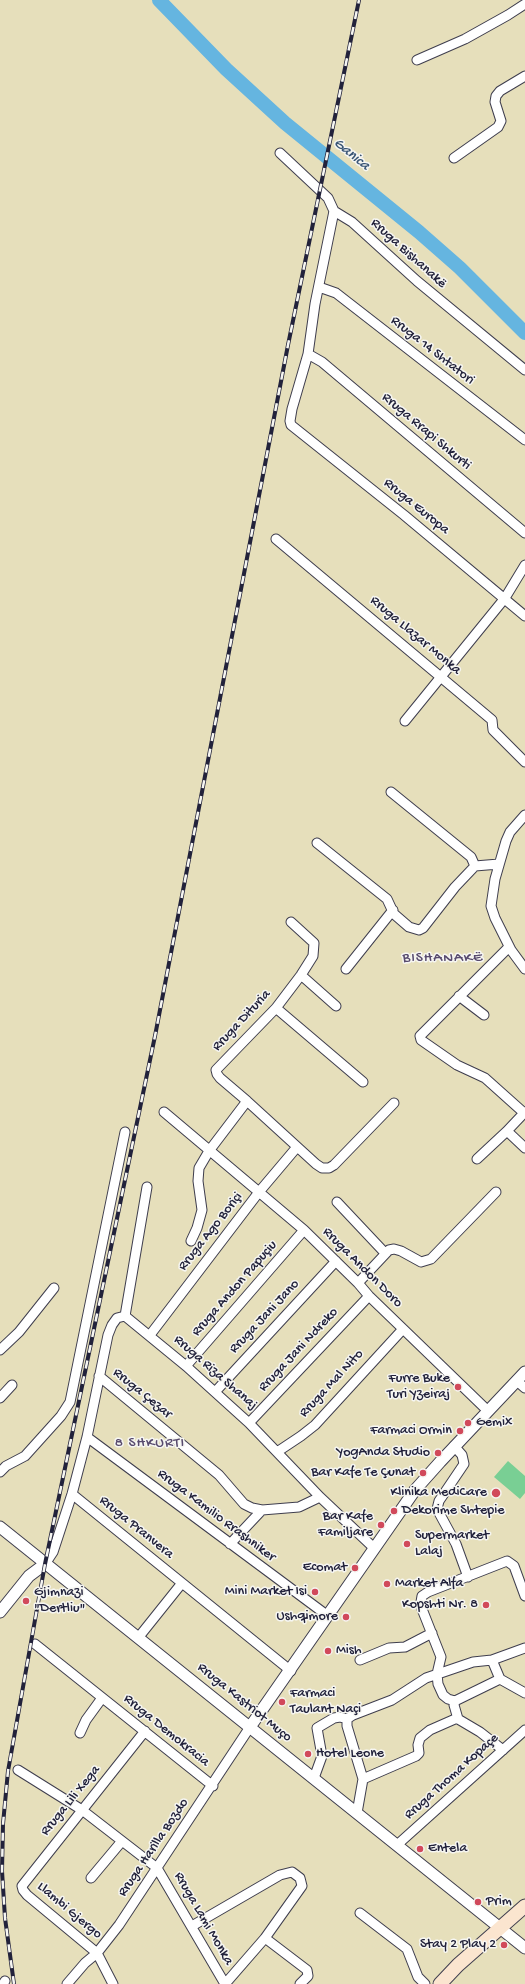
<!DOCTYPE html>
<meta charset="utf-8">
<style>
body{margin:0}
canvas{display:block;background:#e6dfbb}
</style>
<canvas width="525" height="1984"></canvas>
<script>
const ctx = document.querySelector('canvas').getContext('2d');
ctx.lineJoin = 'round';
function paint(path, color) {
  ctx.fillStyle = color;
  ctx.fill(path, 'evenodd');
}
function shape(rows) {
  const path = new Path2D();
  for (const r of rows) {
    path.moveTo(r[0], r[1]);
    for (let i = 2; i < r.length; i += 2) path.lineTo(r[i], r[i + 1]);
  }
  return path;
}
function trace(path, color, width, dash) {
  ctx.strokeStyle = color;
  ctx.lineWidth = width;
  ctx.lineCap = dash ? 'butt' : 'round';
  ctx.setLineDash(dash || []);
  ctx.stroke(path);
}
function drawText(font, color, halo, rows, align = 'center') {
  ctx.font = font + ' "Gochi Hand",sans-serif';
  ctx.lineWidth = 3;
  ctx.setLineDash([]);
  ctx.textBaseline = 'middle';
  ctx.strokeStyle = halo;
  ctx.fillStyle = color;
  for (const [text, x, y, turn = 0] of rows) {
    ctx.save();
    ctx.translate(x, y);
    ctx.rotate((+turn || 0) * Math.PI / 180);
    ctx.textAlign = isNaN(turn) ? turn : align;
    if (halo) ctx.strokeText(text, 0, 0);
    ctx.fillText(text, 0, 0);
    ctx.restore();
  }
}
const green = shape([
 [508,1461,525,1476,525,1493,520,1499,494,1477]
]);
const river = shape([
 [159,0,226,69,285,123,419,232,460,268,525,333]
]);
const minor = shape([
 [417,60,465,39,508,15,525,4],
 [280,153,328,198,334,211,352,222,417,281,525,370],
 [454,158,498,127,501,121,495,102,496,96,500,91,525,76],
 [334,211,315,304,308,354,292,409,290,421,291,425,404,515,525,616],
 [319,287,336,293,525,440],
 [308,354,322,362,525,533],
 [276,539,492,720,493,730,525,762],
 [405,721,505,598,525,565],
 [525,815,510,832,506,841,495,879,491,906,495,918,511,950,525,969],
 [317,843,387,899,394,914,409,927,419,930,423,928,455,887,475,866,471,857,391,792],
 [475,866,499,864],
 [509,947,420,1036,421,1040,457,1065,485,1078,524,1113],
 [346,969,393,910],
 [301,975,336,1006],
 [459,996,484,1015],
 [276,1008,363,1082],
 [247,1101,220,1078,217,1074,216,1070,276,1008,301,975,313,956,314,943,291,922],
 [164,1112,304,1230,358,1283,369,1296,488,1411],
 [525,1112,507,1131,525,1148],
 [477,1159,507,1131],
 [147,1187,125,1316,186,1366,249,1423,320,1497,374,1548],
 [337,1202,385,1253],
 [191,1241,197,1228,202,1210,198,1181,199,1168,209,1151,247,1101,316,1164,322,1168,329,1168,334,1165,394,1103],
 [358,1283,389,1250,394,1249,401,1251,421,1262,431,1259,496,1192],
 [150,1335,259,1192,297,1147],
 [0,1350,19,1332,54,1288],
 [186,1366,304,1230],
 [99,1376,219,1475,244,1504,252,1508,262,1510,299,1507,320,1497],
 [517,1381,525,1388],
 [215,1392,336,1261],
 [0,1398,12,1385],
 [249,1423,369,1296],
 [87,1437,328,1616],
 [454,1446,462,1455,464,1464,439,1501,437,1509,456,1544,468,1577],
 [277,1452,301,1436,315,1425,403,1329],
 [0,1472,6,1466,25,1456,61,1416,70,1402,125,1132],
 [72,1494,291,1671],
 [230,1544,262,1510],
 [45,1564,53,1552,72,1494,87,1437,108,1335,112,1325,117,1318,125,1316],
 [138,1638,182,1583],
 [35,1644,213,1786],
 [360,1660,389,1648,405,1647,432,1633],
 [492,1660,500,1679,525,1693],
 [455,1701,448,1699,443,1695,438,1684,437,1674,441,1657,422,1609,421,1602,422,1596,428,1592,507,1561,514,1566,525,1596],
 [458,1719,454,1705,455,1701,500,1679],
 [80,1733,86,1720,102,1698],
 [18,1770,82,1810,157,1868,225,1984],
 [314,1778,322,1756,317,1728,334,1718,340,1717,347,1719],
 [363,1779,416,1756,419,1753,418,1745,420,1738,430,1730,455,1719,458,1719,480,1732,503,1750],
 [357,1813,363,1779,347,1726,347,1719,353,1715,392,1700,426,1678,473,1662,492,1660,525,1648],
 [397,1845,525,1730],
 [91,1878,122,1841],
 [360,1913,407,1949,418,1977,425,1984],
 [192,1926,280,1875,292,1872,300,1878,302,1886,265,1938],
 [3,1984,5,1981],
 [67,1984,85,1963,97,1953,27,1895,23,1890,22,1886,145,1731],
 [113,1984,97,1953,119,1925,250,1727],
 [225,1984,265,1938,307,1970,308,1976,300,1984]
]);
const tertiary = shape([
 [0,1527,525,1948],
 [0,1612,29,1576,45,1564],
 [250,1727,415,1490,440,1462,525,1372]
]);
const secondary = shape([
 [440,1984,458,1965,525,1906]
]);
const rail = shape([
 [14,1984,5,1918,2,1871,3,1824,8,1771,45,1564,155,1036,288,345,359,0]
]);
const markers = [
 [458,1387,4,"#d1495b"],
 [468,1423,4,"#d1495b"],
 [460,1431,4,"#d1495b"],
 [438,1453,4,"#d1495b"],
 [423,1473,4,"#d1495b"],
 [496,1493,5,"#d1495b"],
 [394,1511,4,"#d1495b"],
 [381,1525,4,"#d1495b"],
 [407,1544,4,"#d1495b"],
 [355,1568,4,"#d1495b"],
 [387,1584,4,"#d1495b"],
 [315,1592,4,"#d1495b"],
 [26,1601,4,"#d1495b"],
 [486,1605,4,"#d1495b"],
 [346,1617,4,"#d1495b"],
 [328,1651,4,"#d1495b"],
 [282,1702,4,"#d1495b"],
 [308,1754,4,"#d1495b"],
 [420,1849,4,"#d1495b"],
 [478,1902,4,"#d1495b"],
 [504,1945,4,"#d1495b"]
];
const streetNames = [
 ["Rruga Bishanakë",408,254,42],
 ["Rruga 14 Shtatori",432,351,38],
 ["Rruga Rrapi Shkurti",426,432,40],
 ["Rruga Europa",416,507,39],
 ["Rruga Llazar Monka",415,636,40],
 ["Rruga Dituria",242,1021,-47],
 ["Rruga Ago Boriçi",211,1232,-52],
 ["Rruga Andon Doro",362,1268,45],
 ["Rruga Andon Papuçiu",235,1289,-49],
 ["Rruga Jani Jano",265,1317,-47],
 ["Rruga Jani Ndreko",299,1350,-47],
 ["Rruga Riza Shanaj",215,1373,41],
 ["Rruga Mal Nito",332,1384,-47],
 ["Rruga Çezar",142,1394,39],
 ["Rruga Kamilio Rrashniker",216,1516,37],
 ["Rruga Pranvera",136,1528,39],
 ["Rruga Kastriot Muço",244,1703,39],
 ["Rruga Demokracia",166,1731,39],
 ["Rruga Thoma Kopaçe",452,1777,-42],
 ["Rruga Lili Xega",71,1801,-51],
 ["Rruga Harilla Bozdo",154,1848,-56],
 ["Llambi Gjergo",69,1911,40],
 ["Rruga Lami Monka",203,1919,60]
];
const poiNames = [
 ["Furre Buke",450,1379],
 ["Turi Yzeiraj",450,1395],
 ["Gemix",476,1423,"left"],
 ["Farmaci Ormin",452,1431],
 ["YogAnda Studio",430,1453],
 ["Bar Kafe Te Çunat",415,1473],
 ["Klinika MediCare",487,1493],
 ["Dekorime Shtepie",402,1511,"left"],
 ["Bar Kafe",373,1517],
 ["Familjare",373,1533],
 ["Supermarket",415,1536,"left"],
 ["Lalaj",415,1552,"left"],
 ["Ecomat",347,1568],
 ["Market Alfa",395,1584,"left"],
 ["Mini Market Isi",307,1592],
 ["Gjimnazi",34,1593,"left"],
 ["\"Dertliu\"",34,1609,"left"],
 ["Kopshti Nr. 8",478,1605],
 ["Ushqimore",338,1617],
 ["Mish",336,1651,"left"],
 ["Farmaci",290,1694,"left"],
 ["Taulant Naçi",290,1710,"left"],
 ["Hotel Leone",316,1754,"left"],
 ["Entela",428,1849,"left"],
 ["Prim",486,1902,"left"],
 ["Stay 2 Play 2",496,1945]
];
const waterNames = [
 ["Ganica",351,155,39]
];
const neighbourhoodNames = [
 ["BISHANAKË",443,959],
 ["8 SHKURTI",150,1444]
];
paint(green, '#79cf94');
trace(river, '#65b5e0', 14);
trace(minor, '#3f3e4e', 11);
trace(tertiary, '#3f3e4e', 13);
trace(secondary, '#3f3e4e', 15);
trace(minor, '#fff', 9);
trace(tertiary, '#fff', 11);
trace(secondary, '#fbe5cf', 13);
trace(rail, '#22223b', 4);
trace(rail, '#f6f6f2', 2.5, [8]);
for (const [x, y, r, color] of markers) {
  const dot = new Path2D();
  dot.arc(x, y, r, 0, 2 * Math.PI);
  ctx.fillStyle = color;
  ctx.fill(dot);
  trace(dot, '#f6f6f2', 1.5);
}
drawText('14px', '#22223b', '#f6f6f2', streetNames);
drawText('14px', '#22223b', '#f6f6f2', poiNames, 'right');
drawText('italic 15px', '#395575', '#f6f6f2', waterNames);
ctx.letterSpacing = '1px';
drawText('15px', '#584b6e', '#f6f6f2', neighbourhoodNames);
ctx.letterSpacing = '0px';
</script>
